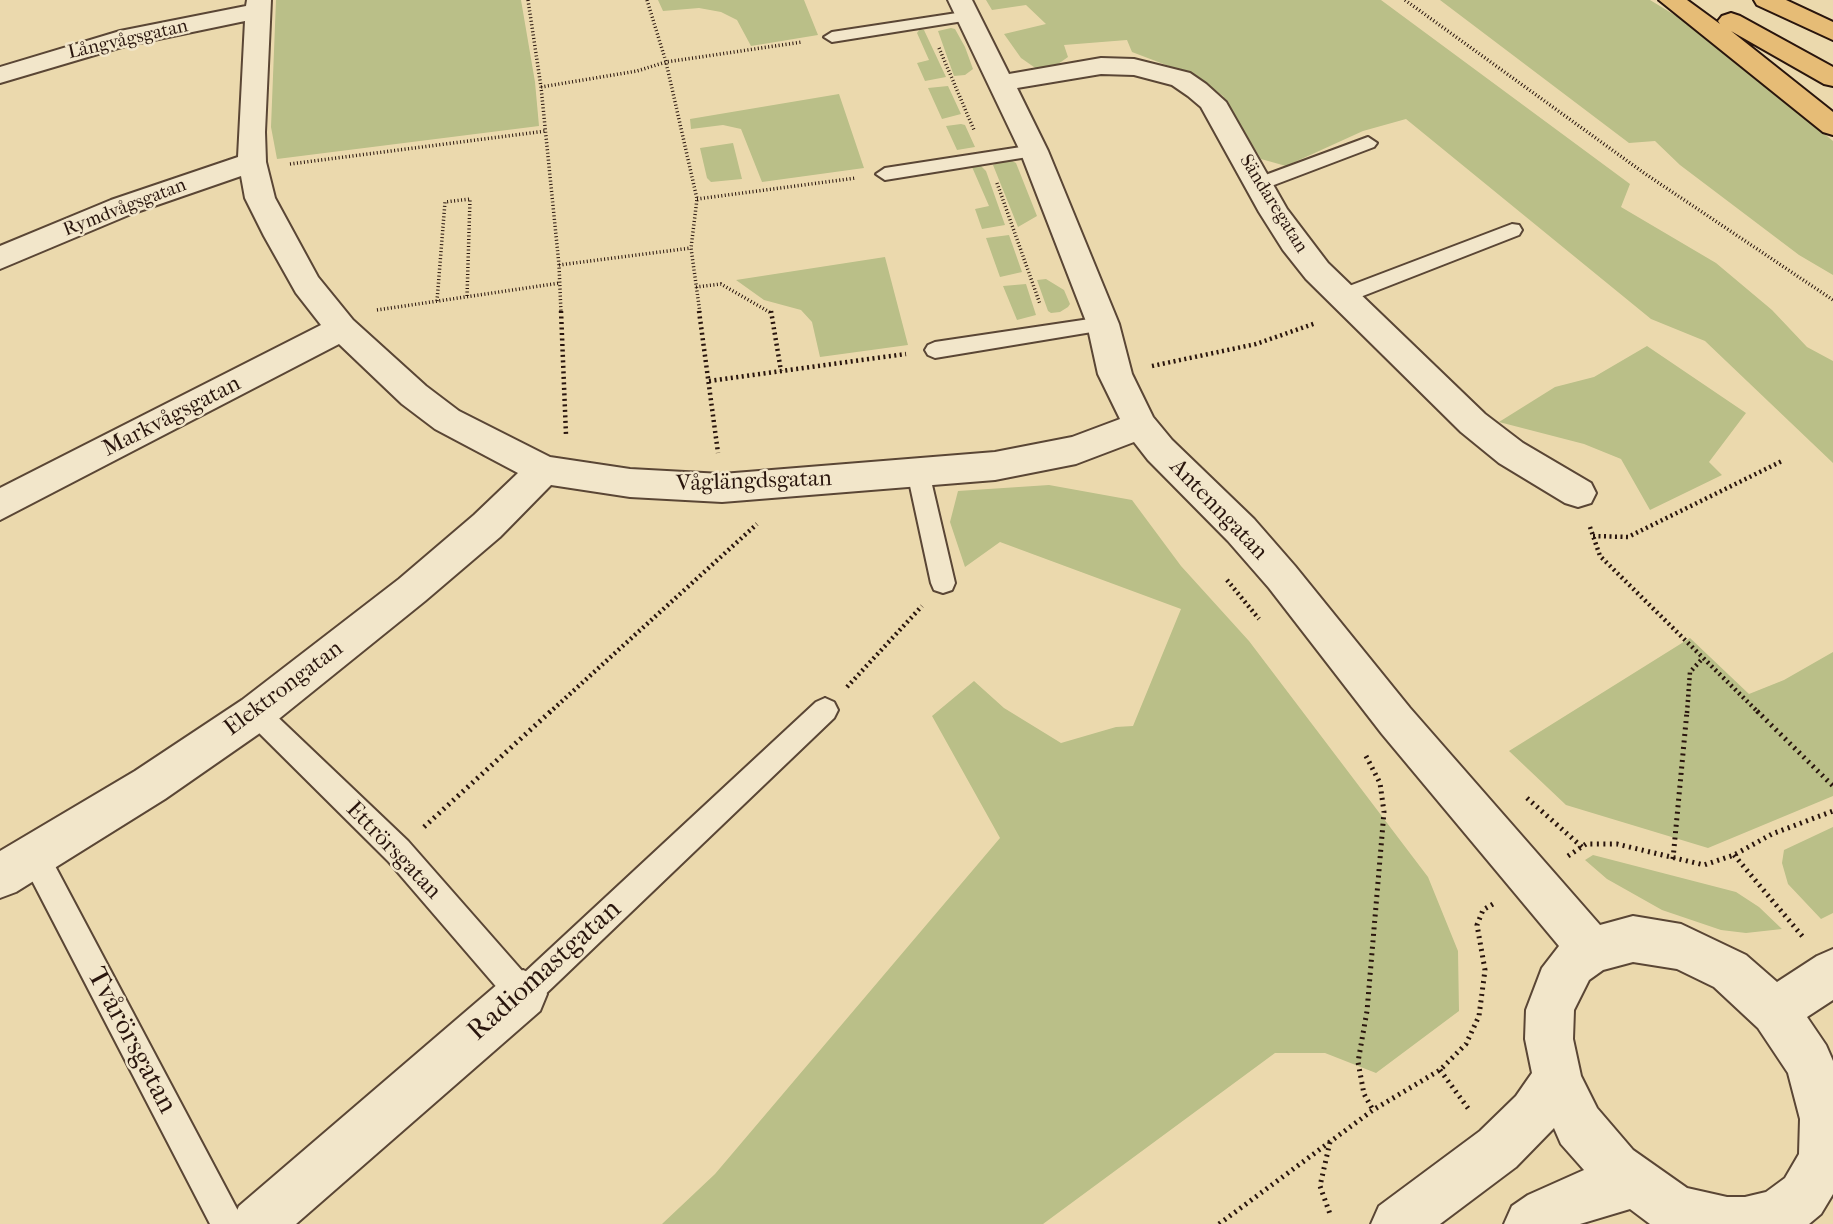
<!DOCTYPE html>
<meta charset="utf-8">
<style>
body{margin:0}
canvas{display:block;background:#ebd9ad}
</style>
<canvas width="1833" height="1224"></canvas>
<script>
const ctx = document.querySelector('canvas').getContext('2d');
ctx.lineJoin = 'round';
function paint(path, color) {
  ctx.fillStyle = color;
  ctx.fill(path, 'evenodd');
}
function shape(rows) {
  const path = new Path2D();
  for (const r of rows) {
    path.moveTo(r[0], r[1]);
    for (let i = 2; i < r.length; i += 2) path.lineTo(r[i], r[i + 1]);
  }
  return path;
}
function trace(path, color, width, dash) {
  ctx.strokeStyle = color;
  ctx.lineWidth = width;
  ctx.lineCap = dash ? 'butt' : 'round';
  ctx.setLineDash(dash || []);
  ctx.stroke(path);
}
function drawText(font, color, halo, rows, align = 'center') {
  ctx.font = font + ' "IM FELL French Canon",serif';
  ctx.lineWidth = 5;
  ctx.setLineDash([]);
  ctx.textBaseline = 'middle';
  ctx.strokeStyle = halo;
  ctx.fillStyle = color;
  for (const [text, x, y, turn = 0] of rows) {
    ctx.save();
    ctx.translate(x, y);
    ctx.rotate((+turn || 0) * Math.PI / 180);
    ctx.textAlign = isNaN(turn) ? turn : align;
    if (halo) ctx.strokeText(text, 0, 0);
    ctx.fillText(text, 0, 0);
    ctx.restore();
  }
}
const green = shape([
 [276,0,521,0,535,82,539,126,277,159,271,127],
 [658,0,804,0,818,35,751,46,737,20,721,12,699,8,663,11],
 [986,0,1381,0,1630,184,1621,207,1716,263,1772,310,1807,347,1833,361,1833,463,1705,341,1651,319,1406,119,1363,131,1286,166,1261,159,1223,96,1195,76,1132,52,1127,40,1064,45,1068,57,1044,74,1021,58,1004,34,1046,24,1026,5,992,10],
 [1440,0,1650,0,1696,28,1833,141,1833,275,1799,255,1680,165,1655,141,1629,143],
 [951,28,955,29,965,47,973,69,965,75,954,76,938,31],
 [920,29,924,30,946,77,925,81,917,63,929,60,917,33],
 [948,86,961,114,942,119,928,88],
 [839,94,864,168,762,182,741,129,723,125,691,129,690,119],
 [961,124,965,125,975,147,957,150,946,126],
 [733,143,742,179,711,182,707,178,700,148],
 [1008,159,1016,163,1037,216,1018,227,993,165],
 [979,164,986,171,1005,225,982,229,975,209,989,206,972,167],
 [1009,235,1022,272,1000,277,986,238],
 [885,257,908,345,820,357,812,322,801,310,764,300,736,280],
 [1046,279,1064,290,1070,304,1068,307,1060,312,1051,313,1048,311,1037,280],
 [1026,284,1036,315,1017,320,1003,286],
 [1647,346,1746,413,1709,462,1722,475,1650,510,1621,459,1584,444,1499,422,1555,387,1594,377],
 [1049,485,1132,500,1181,566,1249,641,1428,877,1458,951,1459,1011,1376,1073,1325,1053,1275,1053,1043,1224,662,1224,715,1174,1000,838,932,716,974,681,1004,708,1061,743,1116,727,1133,726,1181,609,1000,542,965,567,950,522,958,491],
 [1690,638,1749,694,1784,680,1833,652,1833,796,1708,848,1566,805,1509,751],
 [1833,827,1833,913,1821,919,1788,884,1782,863,1784,850],
 [1593,855,1736,892,1759,907,1782,929,1746,933,1721,930,1662,910,1607,879,1585,860]
]);
const pathFar2 = shape([
 [528,0,541,87,559,265,561,313],
 [647,0,666,62,697,199,691,248,700,313],
 [1405,0,1644,173,1833,300],
 [939,48,974,130],
 [541,87,637,71,666,62,802,42],
 [290,164,546,131],
 [997,183,1040,304],
 [697,199,856,178],
 [559,265,691,248],
 [696,287,721,284,771,313],
 [437,301,445,202,470,199,467,297],
 [377,310,560,283]
]);
const pathFar1 = shape([
 [561,311,566,435],
 [699,311,718,453],
 [771,311,781,371],
 [1152,366,1256,344,1316,323],
 [709,381,906,354],
 [1590,527,1600,556,1759,713],
 [1593,536,1628,537,1782,461],
 [1227,580,1259,619],
 [847,687,922,606],
 [549,713,757,524],
 [1687,713,1690,672,1703,658]
]);
const path = shape([
 [1757,711,1833,786],
 [1366,756,1380,783,1384,812,1367,1011,1358,1062,1364,1094,1373,1110],
 [1527,798,1582,847],
 [424,827,551,711],
 [1734,855,1803,937],
 [1568,856,1586,844,1617,844,1704,865,1734,855,1772,834,1833,811],
 [1673,859,1687,711],
 [1440,1070,1470,1111],
 [1330,1142,1320,1186,1330,1214],
 [1219,1224,1373,1110,1440,1070,1466,1044,1479,1016,1485,970,1477,925,1483,910,1493,904]
]);
const lane = shape([
 [970,11,978,16,976,19,832,42,824,37,832,32,970,11],
 [1368,137,1377,143,1374,147,1266,188,1259,190,1250,184,1252,180,1368,137],
 [1034,145,1040,147,1043,151,1040,155,885,180,876,174,885,168,1034,145],
 [1512,224,1519,225,1522,230,1519,235,1350,301,1336,301,1333,296,1336,291,1512,224],
 [1103,317,1110,319,1113,324,1110,329,935,358,928,355,925,350,928,345,935,342,1103,317],
 [918,463,926,466,929,472,955,583,952,590,943,593,934,590,931,583,907,472,910,466,918,463],
 [825,698,834,702,838,710,834,718,534,1005,523,1009,512,1005,388,861,247,721,243,713,247,705,256,701,265,705,408,841,524,973,816,702,825,698],
 [35,843,45,847,245,1224,210,1224,25,867,21,857,25,847,35,843]
]);
const street = shape([
 [247,0,271,0,265,132,266,162,275,198,318,277,353,320,426,386,459,411,550,457,630,469,722,474,995,452,1072,437,1120,419,1098,374,1087,324,1020,151,948,0,972,0,1009,74,1101,58,1134,59,1190,73,1206,84,1226,102,1287,209,1328,263,1485,414,1523,443,1591,483,1596,493,1591,503,1578,507,1565,503,1499,463,1461,432,1306,279,1283,250,1259,212,1201,107,1188,96,1172,85,1134,75,1101,74,1017,88,1048,151,1119,324,1132,374,1153,417,1172,440,1254,519,1295,566,1410,708,1600,925,1633,916,1681,924,1746,955,1777,982,1817,956,1833,949,1833,1000,1807,1017,1826,1045,1833,1061,1833,1194,1821,1214,1809,1224,1650,1224,1630,1209,1580,1224,1504,1224,1512,1206,1528,1195,1584,1170,1561,1144,1554,1128,1516,1167,1440,1224,1371,1224,1379,1206,1480,1131,1516,1096,1532,1073,1525,1039,1526,1010,1542,968,1559,946,1382,734,1269,588,1228,541,1148,460,1134,442,1076,464,995,480,722,502,630,497,551,485,500,537,425,601,270,726,165,799,16,892,0,898,0,851,135,771,242,700,399,579,474,515,518,473,435,429,402,404,339,344,0,520,0,488,321,325,296,293,264,236,245,198,241,176,131,214,0,269,0,246,111,200,238,157,245,21,125,46,0,83,0,67,120,31,246,6,247,0],
 [1633,962,1677,969,1714,987,1758,1028,1788,1073,1800,1119,1799,1154,1785,1178,1766,1192,1745,1197,1727,1197,1687,1188,1633,1150,1597,1108,1581,1076,1573,1039,1574,1010,1589,980,1603,970,1633,962],
 [523,970,540,977,547,994,540,1011,296,1224,231,1224,239,1206,506,977,523,970]
]);
const primary = shape([
 [1659,0,1687,0,1720,24,1718,21,1722,16,1731,13,1740,16,1833,67,1833,86,1824,84,1731,31,1833,112,1833,135,1823,132,1659,0],
 [1754,0,1786,0,1833,22,1833,40,1757,5,1754,0]
]);
const farStreetnames = [
 ["Långvågsgatan",128,40,-13],
 ["Sändaregatan",1273,204,58],
 ["Rymdvågsgatan",125,208,-21]
];
const streetNames = [
 ["Markvågsgatan",172,417,-27],
 ["Våglängdsgatan",754,482,-2],
 ["Antenngatan",1218,510,46],
 ["Elektrongatan",284,689,-37],
 ["Ettrörsgatan",393,851,46]
];
const nearStreetnames = [
 ["Radiomastgatan",545,971,-42],
 ["Tvårörsgatan",131,1041,62]
];
paint(green, '#babf88');
trace(lane, '#5a4635', 4);
trace(street, '#5a4635', 4);
trace(primary, '#29150d', 4);
trace(pathFar2, '#29150d', 3.5, [1, 2.5]);
trace(pathFar1, '#29150d', 4.5, [2, 3.5]);
trace(path, '#29150d', 5, [2, 4.5]);
paint(lane, '#f2e6ca');
paint(street, '#f2e6ca');
paint(primary, '#e6bc76');
drawText('19px', '#29150d', '#f2e6ca', farStreetnames);
drawText('23px', '#29150d', '#f2e6ca', streetNames);
drawText('28px', '#29150d', '#f2e6ca', nearStreetnames);
</script>
